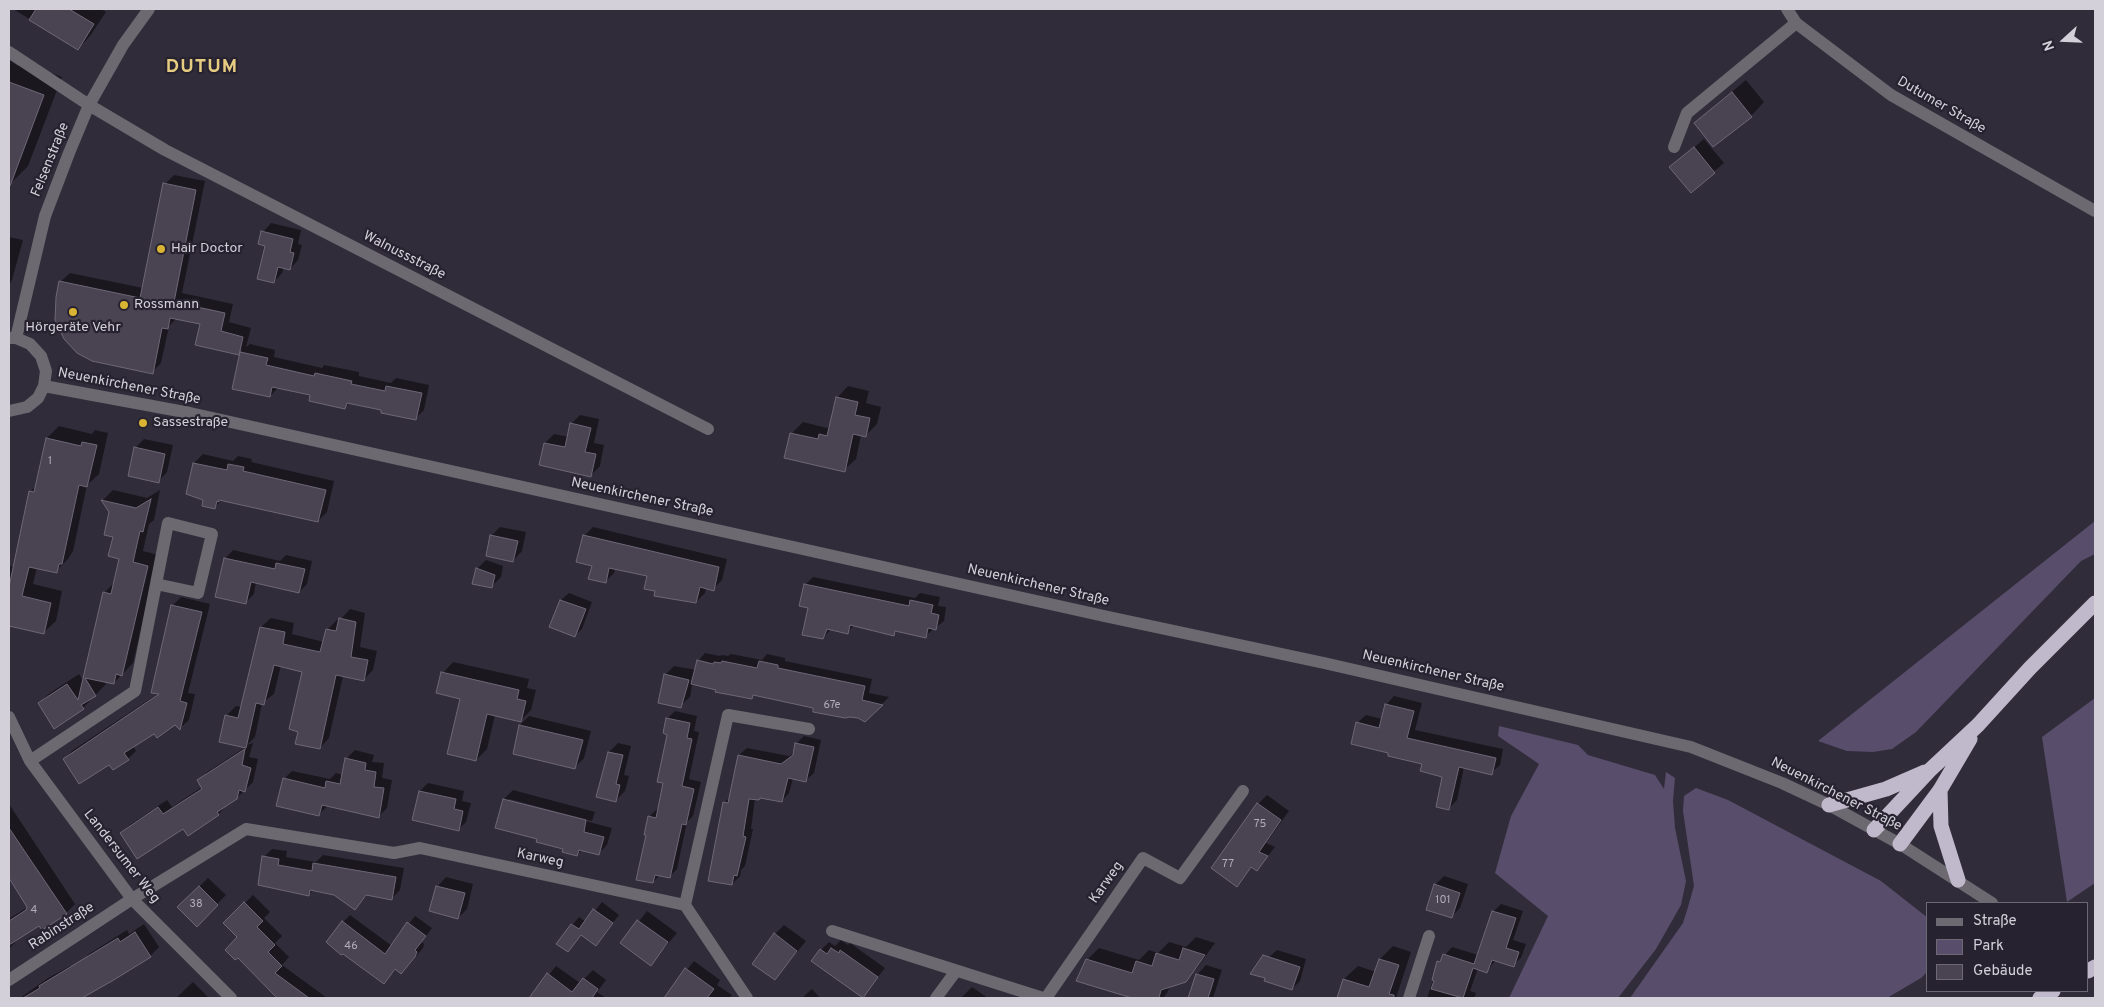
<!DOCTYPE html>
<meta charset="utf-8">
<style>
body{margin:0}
#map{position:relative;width:2104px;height:1007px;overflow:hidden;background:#312c3a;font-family:Overpass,sans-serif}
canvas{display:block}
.frame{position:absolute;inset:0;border:10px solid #d3d0d9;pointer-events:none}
.legend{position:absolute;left:1926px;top:902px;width:162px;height:90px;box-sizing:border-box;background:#272230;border:1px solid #6c6874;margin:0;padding:6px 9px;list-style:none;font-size:15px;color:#d3d0d9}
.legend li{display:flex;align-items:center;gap:10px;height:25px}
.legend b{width:25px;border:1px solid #6c6874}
.north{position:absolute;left:2039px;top:15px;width:50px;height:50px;-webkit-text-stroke:4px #272230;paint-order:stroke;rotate:250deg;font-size:14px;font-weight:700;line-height:20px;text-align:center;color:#d3d0d9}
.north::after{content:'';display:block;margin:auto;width:18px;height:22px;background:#d3d0d9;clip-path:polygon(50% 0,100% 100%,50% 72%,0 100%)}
</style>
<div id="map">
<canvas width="2104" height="1007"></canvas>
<div class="frame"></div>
<ul class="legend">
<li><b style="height:6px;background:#6c6970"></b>Straße</li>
<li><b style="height:14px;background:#584d6b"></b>Park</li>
<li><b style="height:14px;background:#494352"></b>Gebäude</li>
</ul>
<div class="north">N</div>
</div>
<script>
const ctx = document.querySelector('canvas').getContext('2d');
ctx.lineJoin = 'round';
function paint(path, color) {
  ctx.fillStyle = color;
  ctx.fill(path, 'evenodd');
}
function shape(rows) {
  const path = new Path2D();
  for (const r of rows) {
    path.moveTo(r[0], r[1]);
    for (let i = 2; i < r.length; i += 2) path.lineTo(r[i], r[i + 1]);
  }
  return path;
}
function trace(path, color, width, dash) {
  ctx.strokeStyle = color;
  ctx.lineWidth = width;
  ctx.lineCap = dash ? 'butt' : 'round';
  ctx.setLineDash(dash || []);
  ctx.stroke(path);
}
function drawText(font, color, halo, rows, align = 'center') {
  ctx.font = font + ' Overpass,sans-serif';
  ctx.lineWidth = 4.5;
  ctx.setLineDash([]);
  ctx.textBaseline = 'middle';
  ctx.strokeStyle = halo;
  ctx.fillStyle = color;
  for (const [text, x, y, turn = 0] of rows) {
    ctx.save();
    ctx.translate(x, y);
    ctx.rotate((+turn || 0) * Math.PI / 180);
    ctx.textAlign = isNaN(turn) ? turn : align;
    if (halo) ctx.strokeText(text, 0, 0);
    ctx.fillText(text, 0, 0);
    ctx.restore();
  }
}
const green = shape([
 [2095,521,2095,554,2081,561,1916,732,1892,749,1873,752,1847,751,1818,741],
 [2095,698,2095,883,2067,902,2042,737],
 [1499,726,1578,745,1588,755,1655,775,1664,789,1666,772,1675,778,1673,801,1675,828,1686,881,1681,905,1656,949,1618,998,1509,998,1548,916,1495,873,1511,816,1539,764,1498,736],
 [1696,788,1728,800,1881,881,1928,918,1928,971,1921,978,1887,998,1630,998,1683,923,1688,907,1694,886,1683,811,1684,796]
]);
const shadow = shape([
 [13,9,101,9,106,12,90,36,78,49],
 [9,60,18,66,22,62,62,77,28,166,10,184],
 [1746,80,1764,102,1751,116,1714,145,1695,123],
 [1704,139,1724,163,1691,191,1671,167],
 [174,175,205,181,182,293,233,304,229,322,251,328,246,347,250,344,275,350,274,357,322,368,324,365,359,372,359,376,391,383,396,378,429,385,424,410,416,418,350,402,345,408,312,394,279,387,270,396,234,388,242,349,238,353,202,323,177,318,169,326,161,363,152,372,60,282,70,273,143,288,165,184],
 [271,223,301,230,298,244,302,245,298,260,290,269,284,267,282,273,274,282,263,232],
 [9,237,23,240,12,280,9,286],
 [848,386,869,391,866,403,881,407,877,424,865,436,861,435,856,459,844,470,791,434,803,422,827,428,831,424,837,398],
 [580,415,599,419,594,443,604,445,600,466,591,475,545,443,554,434,569,437,571,424],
 [59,426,92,434,95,430,108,433,99,474,87,485,73,551,68,559,56,571,37,567,33,584,62,591,56,621,43,633,9,625,9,566,14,567,30,492,37,485,47,438],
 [144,439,173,445,167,472,158,482,135,448],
 [203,454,233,461,238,456,252,459,251,462,334,481,327,512,318,521,223,499,214,508,204,499,187,493,194,463],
 [113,490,147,498,160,490,154,520,149,524,143,551,158,555,133,663,114,683,104,681,106,684,83,708,39,703,50,693,79,674,84,682,104,593,115,582,120,558,111,512,103,500],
 [500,527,526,532,522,551,513,561,491,536],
 [593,527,727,559,722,580,713,589,706,587,705,593,696,602,656,590,649,576,615,568,614,573,605,582,593,565,584,536],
 [233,550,280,561,286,555,312,561,307,584,299,592,256,582,254,594,245,603,225,559],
 [486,560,503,566,501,577,492,586,477,569],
 [813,577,915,598,920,593,940,597,938,606,946,607,944,621,925,636,898,630,894,634,854,625,848,632,831,629,823,638,809,607,805,585],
 [569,593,592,602,582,629,574,636,551,627,561,600],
 [181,597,210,604,188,693,195,694,189,720,180,728,175,724,155,732,133,746,136,751,128,759,109,763,64,759,73,750,159,693,172,606],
 [350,609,365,613,360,647,377,651,373,670,363,680,343,676,329,738,320,748,300,731,304,671,281,665,274,694,262,703,255,737,247,745,253,743,249,757,258,759,253,782,237,798,226,805,219,814,188,834,184,827,121,833,130,825,167,800,172,807,202,787,198,781,207,772,246,747,226,716,236,706,242,707,261,627,271,618,294,623,292,634,324,642,327,630,337,620,340,620],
 [705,653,720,656,722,655,728,656,731,654,762,660,767,654,785,658,785,661,872,679,869,693,889,697,865,721,850,715,815,707,755,694,751,698,694,684,692,686,690,697,680,706,665,675,674,666,696,670,698,661],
 [453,662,529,679,527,688,536,690,531,710,520,721,495,715,487,749,476,760,461,698,443,673],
 [1394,696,1422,703,1415,730,1503,749,1500,765,1491,773,1464,767,1457,800,1449,808,1444,776,1423,763,1390,753,1357,723,1366,715,1382,719,1386,705],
 [675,711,697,716,694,731,699,732,689,779,701,782,693,816,687,822,677,869,669,877,660,875,653,882,647,834,649,817,657,809,659,810,665,782,669,734,667,719],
 [529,716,591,731,584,758,575,767,515,753,520,725],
 [804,736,821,740,814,773,806,780,793,778,789,793,782,801,762,797,759,799,755,798,751,829,753,829,745,866,741,870,740,876,732,884,724,803,731,796,739,755,747,748,789,756,794,753,796,744],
 [618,743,631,746,624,775,629,776,625,791,616,800,609,752],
 [355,750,374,755,372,762,384,763,382,778,392,780,387,808,379,816,328,806,319,814,284,779,292,771,330,779,336,773,343,775,346,759],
 [428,783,464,791,462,801,471,803,466,822,458,830,420,791],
 [513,790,595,812,592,821,509,799,509,801,612,828,607,845,598,854,582,850,577,855,538,838,497,828,504,799],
 [1267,795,1289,811,1266,843,1275,847,1257,869,1252,866,1236,885,1213,868,1258,804],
 [9,804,75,904,66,913,42,928,39,924,21,936,9,949,9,916,10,918,28,907,11,880,9,880],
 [272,849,287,851,286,857,316,862,323,855,404,868,400,890,392,898,368,894,355,908,334,893,313,890,309,895,264,857],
 [1444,876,1468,884,1460,908,1451,917,1435,885],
 [446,877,473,884,467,909,458,918,437,887],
 [208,878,226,895,197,925,179,907],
 [253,895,270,912,264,918,282,936,275,943,289,957,282,965,327,998,273,998,276,995,239,937,225,923],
 [602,902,619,915,596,944,582,934,568,951,558,943,579,917,586,922],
 [1501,904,1523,911,1513,940,1526,944,1521,958,1513,965,1496,960,1487,971,1478,968,1470,991,1476,993,1474,998,1427,998,1439,962,1452,947,1478,955,1493,912],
 [647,911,677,933,651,964,622,943],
 [350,915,392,946,415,916,432,928,422,942,424,944,423,948,409,965,401,972,396,969,384,982,343,922],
 [144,924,159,947,150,956,80,963,89,954,127,930,129,934],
 [784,925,806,941,775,979,775,934],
 [1196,937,1215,943,1197,968,1185,980,1170,986,1167,993,1163,998,1135,998,1077,980,1087,960,1099,948,1139,960,1149,950,1158,953,1169,942,1186,947],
 [841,940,848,945,850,943,885,968,863,996,821,950,829,942,835,946],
 [1393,946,1411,952,1396,998,1338,998,1344,979,1358,966,1376,972,1380,959],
 [1277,950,1306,959,1300,981,1292,989,1269,957],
 [694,961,720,980,717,985,732,995,729,998,674,998,668,994],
 [1206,965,1222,970,1213,998,1189,998,1197,975],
 [70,966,84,989,77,997,20,998,48,978],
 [556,966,580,983,593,970,606,980,597,992,606,998,534,998,532,996],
 [193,982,209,998,176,998],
 [972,987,988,998,961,998],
 [812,989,820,998,802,998]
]);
const building = shape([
 [36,9,69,9,94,24,78,50,29,20,36,9],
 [9,82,44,95,10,186,9,186,9,82],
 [1732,92,1752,117,1713,147,1694,123,1732,92],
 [1694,147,1715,173,1691,193,1669,167,1694,147],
 [163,183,196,190,174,302,225,313,221,331,243,337,239,355,195,345,200,324,170,318,168,329,162,328,153,374,92,361,77,353,64,339,55,320,56,297,59,281,140,298,163,183],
 [261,231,293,239,290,252,294,253,290,270,278,267,274,283,257,279,265,246,258,244,261,231],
 [240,352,268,358,266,365,314,376,315,373,352,381,351,384,385,391,386,386,422,393,416,420,381,413,381,410,347,403,345,409,309,401,310,395,272,387,270,397,232,389,240,352],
 [836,397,858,402,855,415,870,418,866,437,853,434,845,472,784,458,790,433,818,439,819,434,827,436,836,397],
 [570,423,591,428,585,452,596,454,591,477,539,465,544,443,565,447,570,423],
 [46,438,81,446,82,442,97,445,87,487,79,485,62,564,59,564,57,573,29,567,22,596,51,603,44,634,9,626,9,587,29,491,34,492,46,438],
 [134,447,165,454,159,483,128,476,134,447],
 [193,463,227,470,228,464,244,467,243,471,326,490,318,522,219,500,219,502,217,501,215,509,202,506,203,500,186,494,193,463],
 [151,499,143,532,140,531,133,562,148,566,122,676,116,674,114,684,85,678,96,696,81,705,84,709,54,729,38,703,67,684,78,700,103,592,111,594,119,559,108,556,113,537,104,535,109,512,101,500,136,508,151,499],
 [490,535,518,541,513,562,486,556,490,535],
 [583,535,719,567,714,591,700,587,696,603,654,596,655,591,644,589,647,576,609,568,606,583,588,579,592,566,576,562,583,535],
 [224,558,275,569,276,563,305,569,299,593,251,582,246,604,215,597,224,558],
 [476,568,495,575,492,588,472,584,476,568],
 [804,584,909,606,910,600,933,605,931,613,939,615,936,630,928,628,926,638,895,631,894,636,850,625,848,634,827,629,823,639,802,635,808,608,799,606,804,584],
 [560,600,586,609,575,637,549,627,560,600],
 [171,605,202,612,180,701,187,703,180,730,175,725,157,738,154,734,124,753,129,760,113,770,109,765,79,784,63,759,159,694,151,693,171,605],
 [339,618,356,622,351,657,368,660,364,681,336,675,320,749,295,744,298,732,289,729,302,672,274,665,264,705,256,703,246,748,219,742,225,715,238,718,260,627,285,632,283,644,320,652,326,629,336,631,339,618],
 [697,660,713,664,714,662,721,663,722,661,757,668,759,661,778,665,778,668,865,686,862,700,883,705,865,722,858,718,850,717,845,718,813,712,813,708,753,695,752,699,715,692,716,690,691,684,697,660],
 [441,672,519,690,517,699,526,701,521,722,487,714,476,761,447,754,460,699,436,693,441,672],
 [664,674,689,680,681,708,658,703,664,674],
 [1385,704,1414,711,1407,738,1496,758,1492,775,1459,767,1449,810,1436,807,1442,777,1420,771,1422,764,1388,756,1388,753,1351,744,1356,722,1379,728,1385,704],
 [666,718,690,723,687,738,692,739,682,786,694,789,686,825,682,824,670,878,655,875,653,883,636,880,646,835,644,835,648,816,656,818,663,783,657,782,667,735,663,733,666,718],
 [519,725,583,740,575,769,513,754,519,725],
 [795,743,814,747,806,782,788,778,782,802,760,798,759,800,749,799,743,836,746,837,737,876,734,875,732,885,708,881,723,802,728,803,738,755,781,764,793,755,795,743],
 [245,749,242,765,251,768,245,792,239,790,237,799,217,812,219,815,188,836,183,829,137,859,120,833,158,807,163,814,202,789,197,780,245,749],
 [608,752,623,755,616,784,620,785,616,802,596,797,608,752],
 [345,758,366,763,365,770,376,772,374,787,384,788,379,818,322,805,319,816,276,806,283,778,325,788,326,781,340,784,345,758],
 [419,791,456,799,454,809,463,811,459,831,412,820,419,791],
 [503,799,586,820,584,832,604,837,599,855,579,850,577,856,562,852,563,849,536,842,537,839,495,828,503,799],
 [1257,803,1281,820,1259,852,1268,856,1257,871,1251,867,1237,887,1211,868,1257,803],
 [9,828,67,914,42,930,39,926,9,945,9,921,26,910,27,907,9,878,9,828],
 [262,856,279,859,278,865,312,871,313,863,396,877,392,900,366,895,355,910,334,895,310,890,309,896,258,885,262,856],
 [1434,884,1460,893,1452,918,1426,910,1434,884],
 [199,886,218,905,197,927,177,907,199,886],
 [436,886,465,893,458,919,429,911,436,886],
 [244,902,263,921,257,927,275,945,268,952,282,966,275,973,309,998,277,998,238,958,235,960,225,950,237,937,223,923,244,902],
 [593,909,613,923,596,946,581,935,568,952,556,944,571,924,579,929,593,909],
 [1492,911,1516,918,1506,948,1519,952,1514,967,1492,960,1487,973,1473,968,1463,998,1431,989,1434,981,1432,980,1437,961,1440,962,1443,954,1474,964,1492,911],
 [637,920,668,942,651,966,620,943,637,920],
 [342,921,385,954,407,922,426,936,415,950,417,952,415,957,401,974,395,969,384,984,343,954,341,955,326,942,342,921],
 [135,932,151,957,112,981,82,998,23,998,40,988,39,986,118,938,120,942,135,932],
 [774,933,797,951,775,980,752,964,774,933],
 [831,948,839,953,840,950,878,977,863,998,811,961,820,949,827,954,831,948],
 [1183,948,1205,955,1186,982,1161,990,1159,998,1132,998,1076,981,1086,959,1132,973,1136,961,1152,966,1156,953,1179,960,1183,948],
 [1263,955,1300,967,1292,990,1264,981,1265,978,1250,974,1263,955],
 [1379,959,1399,965,1389,994,1394,995,1394,998,1337,998,1343,979,1369,987,1379,959],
 [685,968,714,989,707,998,664,998,685,968],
 [547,973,572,992,583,978,598,989,592,998,529,998,547,973],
 [1196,974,1214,979,1208,998,1188,998,1196,974]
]);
const minor = shape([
 [1787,9,1796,23,1891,95,2095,211],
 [9,52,89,105,165,150,708,429],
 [1674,147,1687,113,1796,23],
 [9,338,16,338,30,344,41,356,46,371,44,386,38,398,27,407,9,411],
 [16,338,45,216,69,153,89,105,123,45,149,9],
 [44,386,190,413,1104,616,1324,663,1691,747,1782,783,1829,805,1900,844,1992,903],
 [9,717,30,761,132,899,231,998],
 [30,761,135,691,168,523,212,534,198,593,156,584],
 [685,905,728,715,809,729],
 [685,905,747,998],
 [832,931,1043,998],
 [9,980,132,899,246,829,394,853,420,848,685,905],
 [936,998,956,971],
 [1046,998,1143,858,1180,878,1243,791],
 [1409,998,1429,936]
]);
const highway = shape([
 [1940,790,1941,826,1958,880],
 [1829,805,1886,789,1925,772],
 [1874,830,1931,769,1978,725,2030,668,2095,603],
 [1900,844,1940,790,1970,739],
 [2088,971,2095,967],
 [2040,998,2053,991]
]);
const markers = [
 [161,249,5,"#d9b334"],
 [124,305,5,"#d9b334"],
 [73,312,5,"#d9b334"],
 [143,423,5,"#d9b334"]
];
const numberNames = [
 ["1",50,462],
 ["67e",832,706],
 ["75",1260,825],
 ["77",1228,865],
 ["101",1443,901],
 ["38",196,905],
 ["4",34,911],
 ["46",351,947]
];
const streetNames = [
 ["Dutumer Straße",1941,106,30],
 ["Felsenstraße",51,160,-68],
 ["Walnussstraße",404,256,27],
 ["Neuenkirchener Straße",129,387,11],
 ["Neuenkirchener Straße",642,498,12],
 ["Neuenkirchener Straße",1038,586,13],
 ["Neuenkirchener Straße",1433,672,13],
 ["Neuenkirchener Straße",1836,795,27],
 ["Landersumer Weg",121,857,52],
 ["Karweg",540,859,12],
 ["Karweg",1107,883,-55],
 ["Rabinstraße",62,927,-33]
];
const poiNames = [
 ["Hair Doctor",171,249],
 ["Rossmann",134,305],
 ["Hörgeräte Vehr",73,328,"center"],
 ["Sassestraße",153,423]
];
const districtNames = [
 ["DUTUM",202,68]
];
paint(green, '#584d6b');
paint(shadow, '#0007');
paint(building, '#494352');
trace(building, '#6d6777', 1);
trace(minor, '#6c6970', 12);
trace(highway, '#bfb9cb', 15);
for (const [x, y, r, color] of markers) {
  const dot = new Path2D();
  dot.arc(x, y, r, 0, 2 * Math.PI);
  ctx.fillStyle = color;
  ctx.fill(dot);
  trace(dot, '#272230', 2);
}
drawText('11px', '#b0adb7', null, numberNames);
drawText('14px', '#d3d0d9', '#272230', streetNames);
drawText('14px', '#d3d0d9', '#272230', poiNames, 'left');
ctx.letterSpacing = '1px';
drawText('bold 19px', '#e6cc80', '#272230', districtNames);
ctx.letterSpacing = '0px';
</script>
